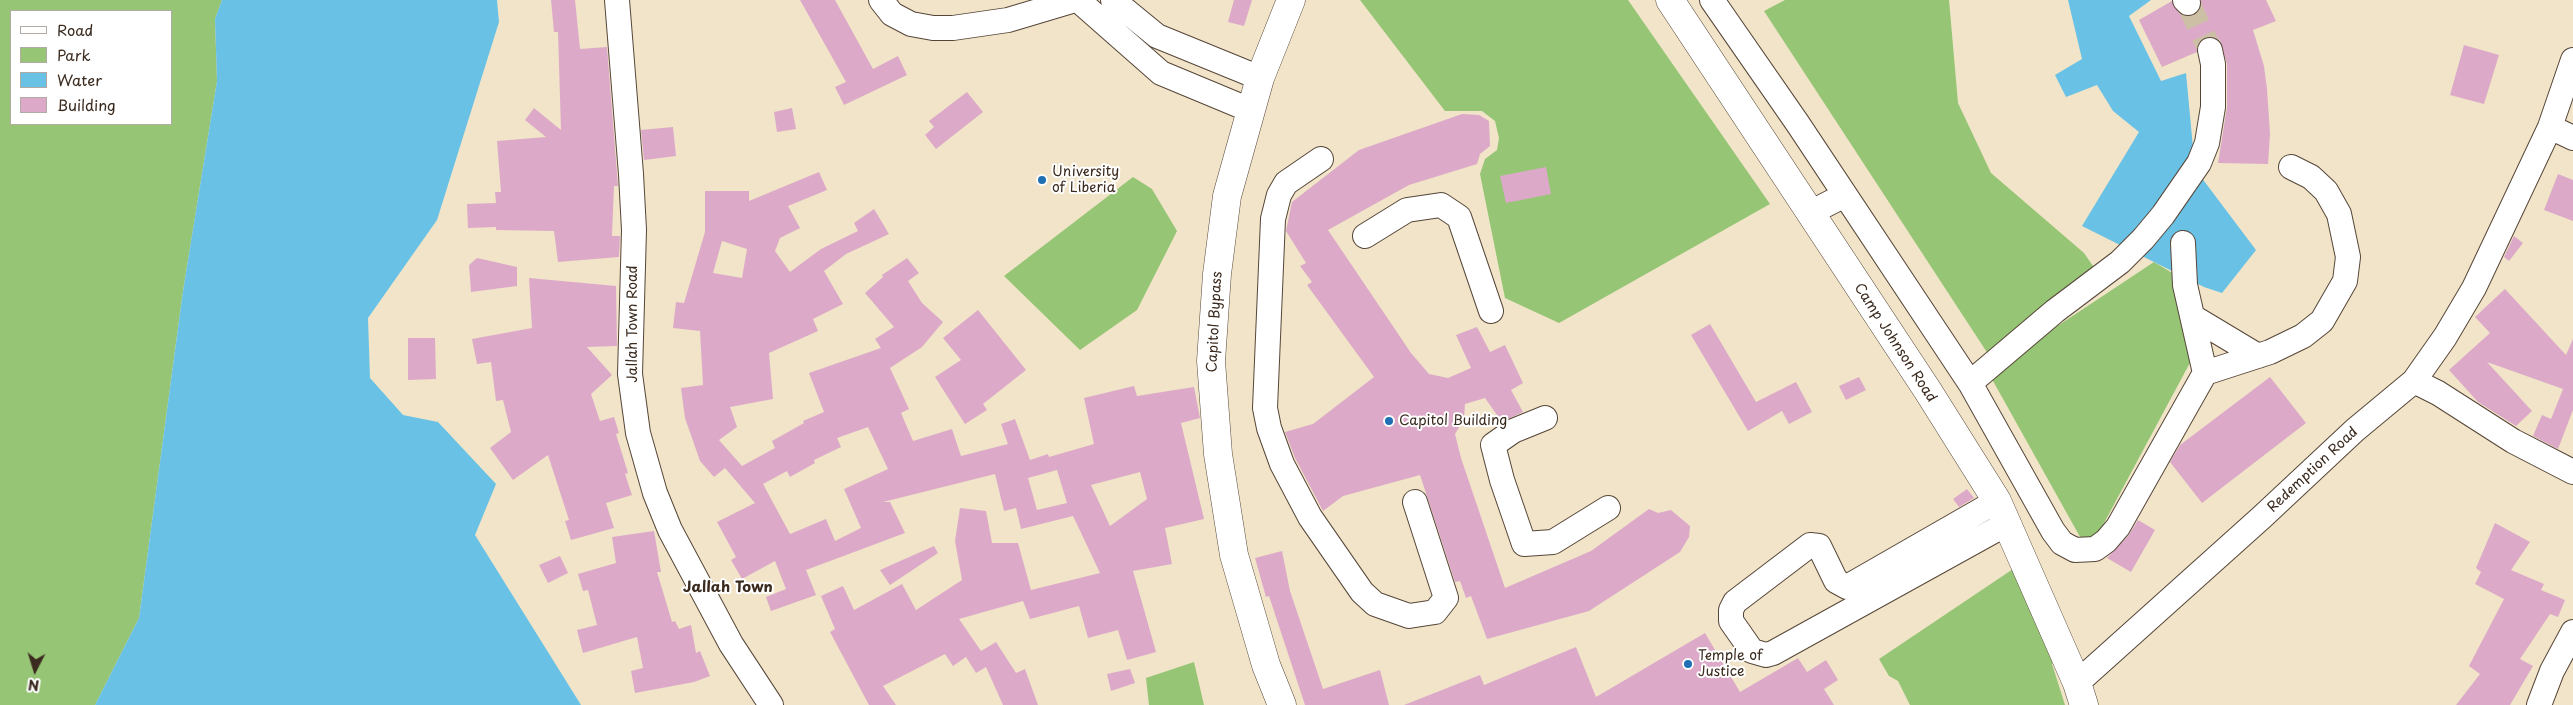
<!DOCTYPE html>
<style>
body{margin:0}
#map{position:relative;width:2573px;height:705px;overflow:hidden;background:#f1e4c8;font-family:"Playpen Sans",sans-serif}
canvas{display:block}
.legend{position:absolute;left:10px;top:10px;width:162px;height:115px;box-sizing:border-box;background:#fff;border:1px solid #b1aaa5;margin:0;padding:6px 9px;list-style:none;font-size:15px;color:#3b2a1e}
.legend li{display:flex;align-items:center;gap:10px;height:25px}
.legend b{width:25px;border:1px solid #b1aaa5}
.north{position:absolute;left:10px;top:645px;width:50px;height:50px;-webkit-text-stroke:4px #fff;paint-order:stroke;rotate:185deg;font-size:14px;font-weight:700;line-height:20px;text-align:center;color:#3b2a1e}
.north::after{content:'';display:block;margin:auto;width:18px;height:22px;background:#3b2a1e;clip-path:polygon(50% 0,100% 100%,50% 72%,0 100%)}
</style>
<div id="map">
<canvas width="2573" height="705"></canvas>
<ul class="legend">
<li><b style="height:6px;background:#fff"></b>Road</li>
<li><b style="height:14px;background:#95c575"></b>Park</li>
<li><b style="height:14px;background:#69c2e6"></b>Water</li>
<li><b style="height:14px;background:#dcaac8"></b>Building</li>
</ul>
<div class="north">N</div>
</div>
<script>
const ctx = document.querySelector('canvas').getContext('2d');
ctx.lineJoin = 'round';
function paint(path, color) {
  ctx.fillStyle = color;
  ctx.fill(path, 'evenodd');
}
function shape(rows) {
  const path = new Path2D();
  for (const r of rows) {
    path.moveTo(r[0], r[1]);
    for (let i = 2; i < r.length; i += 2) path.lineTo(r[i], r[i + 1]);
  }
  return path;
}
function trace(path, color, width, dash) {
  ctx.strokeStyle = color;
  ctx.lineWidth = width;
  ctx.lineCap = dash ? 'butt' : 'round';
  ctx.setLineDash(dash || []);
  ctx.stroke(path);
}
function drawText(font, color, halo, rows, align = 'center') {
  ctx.font = font + ' "Playpen Sans",sans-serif';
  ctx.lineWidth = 4;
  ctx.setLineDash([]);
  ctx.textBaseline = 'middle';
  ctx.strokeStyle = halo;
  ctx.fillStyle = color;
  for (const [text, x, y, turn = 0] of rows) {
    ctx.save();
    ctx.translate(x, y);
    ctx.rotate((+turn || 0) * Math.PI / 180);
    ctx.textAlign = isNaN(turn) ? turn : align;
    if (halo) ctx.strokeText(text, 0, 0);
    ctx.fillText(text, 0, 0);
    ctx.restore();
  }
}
const green = shape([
 [0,0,222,0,215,19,217,81,183,291,139,618,95,705,0,705],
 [11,11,171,11,171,124,11,124],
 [1360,0,1628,0,1770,204,1559,323,1505,298,1480,174,1485,159,1497,150,1499,138,1495,121,1482,111,1445,111],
 [1785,0,1949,0,1958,103,1991,173,2084,253,2102,279,1990,357,1764,11],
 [1133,177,1152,189,1177,231,1137,310,1080,350,1004,276],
 [2154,262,2174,274,2192,359,2096,538,2084,544,1988,372],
 [2022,563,2068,646,2052,664,2065,705,1910,705,1898,681,1889,676,1879,659],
 [1194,662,1204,705,1149,705,1146,678]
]);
const water = shape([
 [222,0,497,0,499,22,437,220,368,318,370,378,403,415,438,422,496,484,475,535,581,705,95,705,139,618,183,291,217,81,215,19],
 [2068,0,2151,0,2129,16,2161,81,2186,73,2195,169,2256,250,2222,293,2204,287,2082,226,2139,132,2113,111,2097,85,2066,97,2055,75,2082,59]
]);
const building = shape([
 [551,0,575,0,580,49,607,47,618,186,614,186,612,236,620,236,619,257,558,262,554,231,496,230,496,227,468,228,467,204,496,203,495,192,501,192,497,141,546,137,525,120,534,108,561,130,558,32,554,32],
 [800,0,835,0,873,69,898,56,907,75,844,105,835,87,846,82],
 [1234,0,1252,0,1244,26,1228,22],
 [2201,0,2266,0,2276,21,2253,30,2264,66,2267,89,2270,134,2268,164,2218,163,2227,107,2227,64,2220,40,2214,37,2207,37,2200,40,2197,52,2162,67,2139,20,2172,1,2179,13,2185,16,2192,16,2198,12],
 [2464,45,2499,55,2484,104,2450,95],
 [967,92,983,112,936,149,925,135,934,127,929,121],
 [792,108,796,129,777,132,774,112],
 [1462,114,1479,115,1489,121,1490,146,1480,154,1477,164,1409,185,1328,230,1411,353,1429,374,1448,378,1471,368,1456,335,1477,327,1490,352,1505,345,1523,383,1511,390,1523,412,1502,422,1485,398,1465,404,1464,419,1455,434,1461,458,1505,588,1591,551,1649,509,1658,513,1671,510,1690,526,1689,537,1680,552,1589,611,1487,639,1471,596,1466,598,1460,581,1455,582,1420,475,1343,496,1323,511,1295,458,1285,432,1313,424,1374,377,1307,285,1312,282,1300,266,1306,263,1286,231,1292,202,1359,150],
 [673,127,676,156,644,160,641,130],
 [1546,167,1551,194,1506,203,1500,176],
 [819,172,827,190,788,206,800,228,780,238,775,251,790,272,821,249,858,231,854,223,874,209,889,234,846,254,824,271,843,304,813,319,818,331,769,353,773,399,730,407,737,427,719,440,742,466,775,448,772,441,804,423,803,421,824,412,809,373,881,348,875,339,894,327,865,293,883,277,882,275,907,258,919,273,908,281,922,303,943,322,922,347,890,368,909,409,901,413,913,441,952,429,961,456,1008,444,1001,424,1015,419,1030,460,1048,454,1049,457,1094,444,1084,398,1134,386,1137,396,1194,387,1200,418,1181,423,1204,519,1165,528,1172,564,1133,571,1156,652,1127,660,1118,630,1088,638,1079,606,1030,619,1023,601,959,619,981,651,996,642,1016,673,1025,669,1038,705,1003,705,986,667,976,673,966,657,953,666,945,654,883,686,896,705,869,705,830,632,835,629,821,596,843,586,854,610,902,584,916,610,962,580,955,541,960,508,986,511,992,543,1018,543,1031,590,1100,573,1073,516,1021,529,1016,508,1004,511,995,474,883,502,890,502,905,533,806,570,816,595,771,611,766,597,786,589,775,561,742,579,731,560,736,557,717,522,755,503,725,468,714,477,700,461,685,418,681,388,703,385,700,331,673,328,676,302,684,303,705,232,705,191,749,191,749,201],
 [722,241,747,249,742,278,713,273],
 [868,427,888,469,844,489,861,528,835,541,826,519,790,534,763,484,787,471,790,477,815,463,814,460,841,447,837,438],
 [1057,470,1067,503,1037,510,1028,478],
 [1140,472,1147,499,1110,526,1091,485],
 [2558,174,2573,180,2573,221,2544,210],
 [2514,236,2523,243,2509,261,2504,257],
 [477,258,517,267,517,286,471,292,469,265],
 [529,278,616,286,617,346,587,347,612,375,591,394,600,421,614,417,619,433,616,434,628,473,625,474,632,495,606,503,614,528,571,540,565,521,569,520,548,455,513,480,490,448,511,432,503,400,496,401,491,362,477,364,472,339,532,328],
 [2505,289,2566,355,2573,339,2573,410,2558,449,2533,436,2542,415,2551,419,2563,389,2487,362,2532,411,2516,426,2478,402,2449,370,2490,333,2475,317],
 [978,310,1026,370,983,404,987,410,965,424,935,377,961,360,943,338],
 [1710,324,1756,402,1796,382,1812,412,1789,424,1782,411,1748,431,1691,335],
 [408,338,435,338,436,379,408,380],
 [1859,377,1866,390,1846,400,1839,386],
 [2270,377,2306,423,2202,503,2170,462,2180,445],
 [1967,489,1974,498,1959,507,1953,499],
 [2138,520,2155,530,2131,572,2107,558,2128,536],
 [2495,523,2530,542,2511,570,2544,584,2541,590,2565,600,2558,617,2550,614,2520,659,2533,666,2510,705,2456,705,2480,674,2469,666,2504,599,2475,584,2481,572,2476,568],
 [654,531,661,572,657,572,672,622,675,621,679,629,691,625,696,653,700,651,710,676,694,682,635,693,631,671,643,668,637,637,583,653,577,630,597,625,588,590,583,591,578,574,616,563,612,537],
 [934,546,938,553,890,585,880,570],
 [1282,551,1290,591,1323,689,1380,670,1389,705,1305,705,1269,596,1266,597,1255,558],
 [560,556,568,573,548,583,539,565],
 [1705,633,1740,692,1798,658,1807,672,1826,660,1838,680,1824,689,1834,705,1404,705,1480,675,1484,685,1576,647,1596,697],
 [1130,669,1135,683,1111,691,1107,674]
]);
const minorTunnel = shape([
 [2188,3,2210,50]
]);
const minor = shape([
 [617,0,631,174,634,230,630,374,638,433,655,493,670,530,731,644,771,705],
 [881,0,892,14,911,24,933,28,953,28,1008,20,1075,0],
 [1078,0,1161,73,1250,110],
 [1113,0,1157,36,1260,78],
 [1712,0,1798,124,1970,383,2053,531,2062,543,2075,550,2095,549,2106,541,2118,527,2205,373,2185,285,2183,243],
 [2185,0,2188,3],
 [2550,127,2573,138],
 [1321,159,1286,183,1279,195,1273,219,1265,408,1269,428,1282,464,1310,517,1362,592,1375,604,1409,616,1435,612,1446,598,1415,502],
 [1810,213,1845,195],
 [1365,236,1407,210,1441,205,1459,217,1491,311],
 [2193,317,2258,356],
 [2205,373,2270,352,2303,336,2322,321,2345,281,2348,257,2339,214,2326,191,2311,177,2291,167],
 [2414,381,2445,337,2474,288,2550,127,2573,60],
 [1970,383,2055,311,2120,262,2143,239,2163,215,2199,163,2207,143,2213,107,2213,64,2210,50],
 [1545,418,1513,431,1493,445,1502,480,1524,544,1553,542,1608,508],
 [1997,501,1847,587,1836,581,1819,546,1810,545,1735,602,1731,610,1731,621,1752,651,1766,655,1773,653,2008,523],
 [2077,683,2262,517,2355,430,2414,381,2438,393,2513,441,2573,472],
 [2539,705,2552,671,2573,632]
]);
const major = shape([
 [1670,0,1928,391,1997,501,2077,683,2084,705]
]);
const highway = shape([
 [1282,705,1266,665,1234,555,1218,454,1211,361,1217,274,1227,196,1260,78,1291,0]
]);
const markers = [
 [1042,180,5,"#1f6fb2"],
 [1389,421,5,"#1f6fb2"],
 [1688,664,5,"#1f6fb2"]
];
const poiNames = [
 ["University",1052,172],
 ["of Liberia",1052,188],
 ["Capitol Building",1399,421],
 ["Temple of",1698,656],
 ["Justice",1698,672]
];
const streetNames = [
 ["Capitol Bypass",1215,322,-87],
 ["Jallah Town Road",633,324,-90],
 ["Camp Johnson Road",1895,343,57],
 ["Redemption Road",2313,470,-43]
];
const neighbourhoodNames = [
 ["Jallah Town",728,588]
];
paint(green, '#95c575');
paint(water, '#69c2e6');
paint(building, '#dcaac8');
trace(minorTunnel, '#cdbfa6', 24, [24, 12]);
trace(minor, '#564638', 26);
trace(major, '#564638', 29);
trace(highway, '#564638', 29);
trace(minor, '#fff', 24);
trace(major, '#fff', 28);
trace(highway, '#fff', 28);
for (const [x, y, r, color] of markers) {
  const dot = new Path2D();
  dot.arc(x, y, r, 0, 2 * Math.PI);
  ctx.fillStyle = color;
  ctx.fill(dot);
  trace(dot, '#fff', 2);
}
drawText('14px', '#3b2a1e', '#fff', poiNames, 'left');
drawText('14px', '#3b2a1e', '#fff', streetNames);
drawText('bold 15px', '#3b2a1e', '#fff', neighbourhoodNames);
</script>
